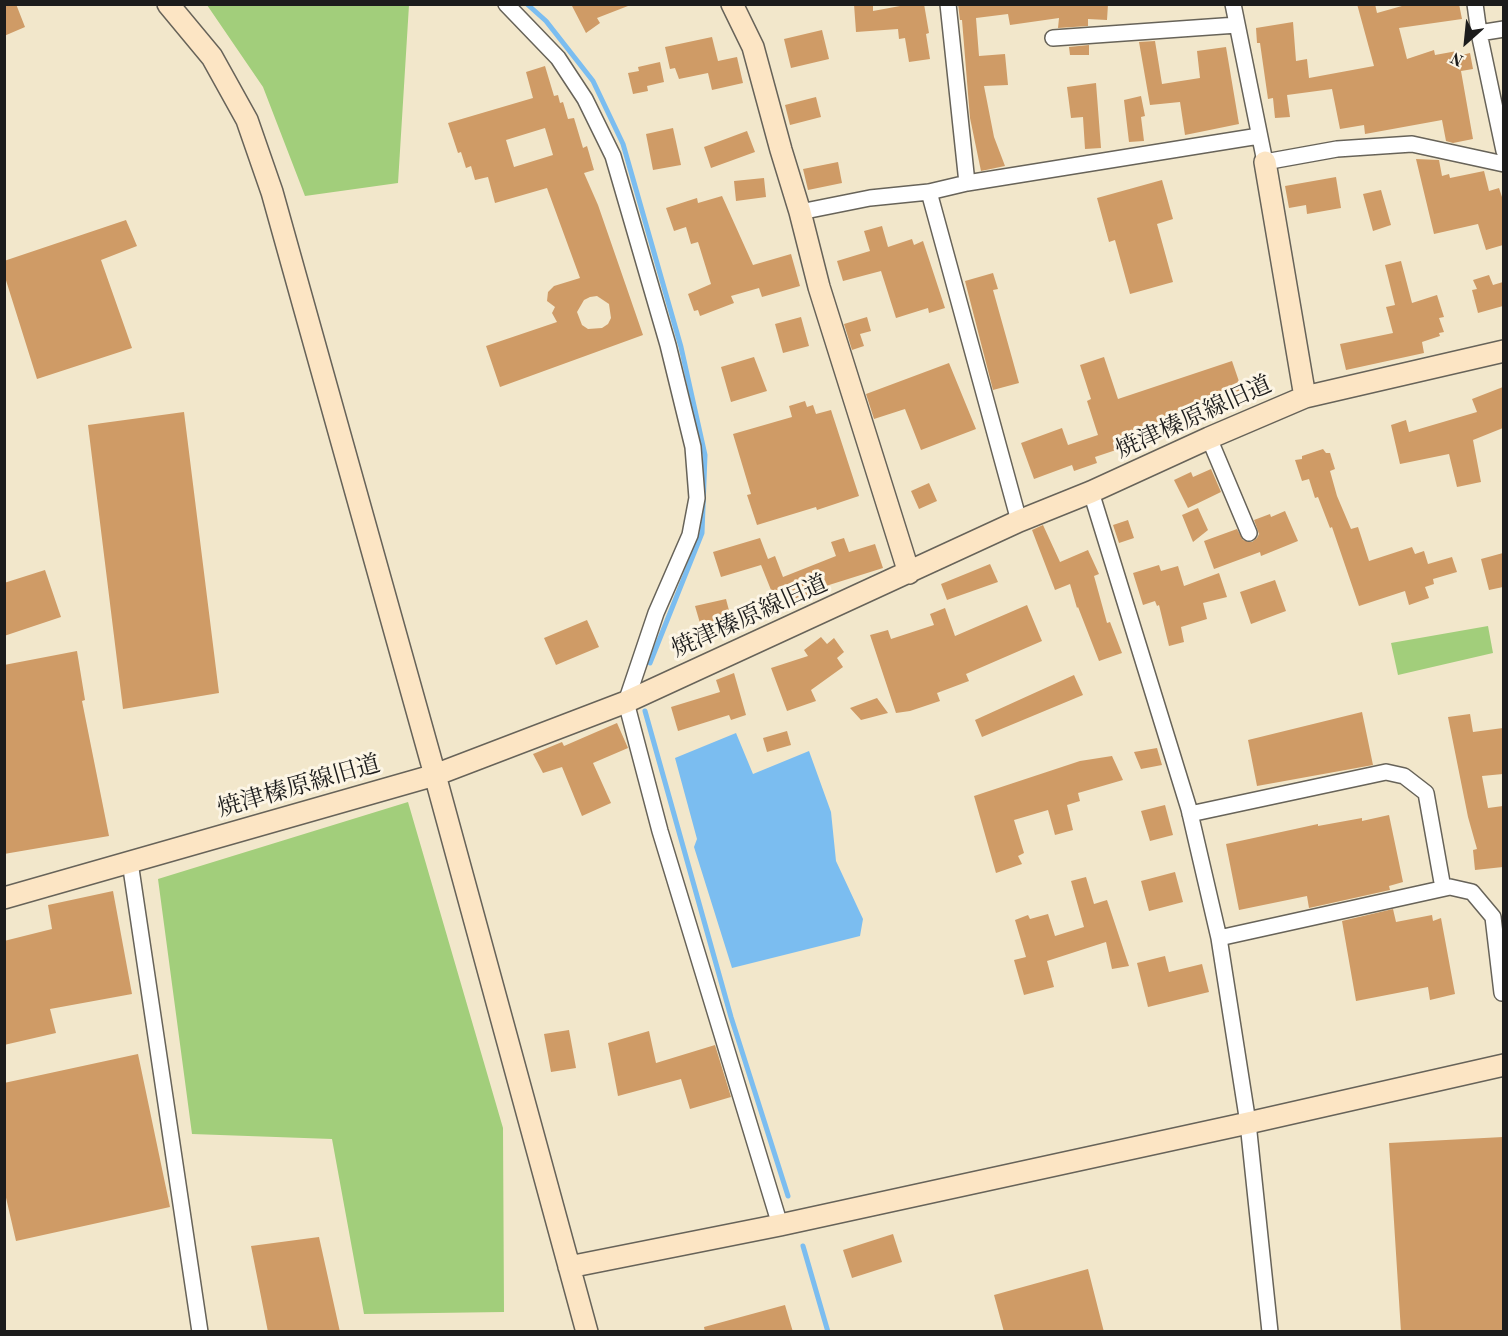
<!DOCTYPE html>
<meta charset="utf-8">
<style>
body{margin:0}
#map{position:relative;width:1508px;height:1336px;overflow:hidden;background:#f2e7cb;font-family:"Old Standard TT",serif}
canvas{display:block}
.frame{position:absolute;inset:0;border:6px solid #1c1c1c;pointer-events:none}
.north{position:absolute;left:1436px;top:12px;width:60px;height:60px;-webkit-text-stroke:4px #fcf5e5;paint-order:stroke;rotate:207deg;font-size:16px;font-weight:700;line-height:24px;text-align:center;color:#1c1c1c}
.north::after{content:'';display:block;margin:auto;width:21px;height:27px;background:#1c1c1c;clip-path:polygon(50% 0,100% 100%,50% 72%,0 100%)}
</style>
<div id="map">
<canvas width="1508" height="1336"></canvas>
<div class="frame"></div>
<div class="north">N</div>
</div>
<script>
const ctx = document.querySelector('canvas').getContext('2d');
ctx.lineJoin = 'round';
function paint(path, color) {
  ctx.fillStyle = color;
  ctx.fill(path, 'evenodd');
}
function shape(rows) {
  const path = new Path2D();
  for (const r of rows) {
    path.moveTo(r[0], r[1]);
    for (let i = 2; i < r.length; i += 2) path.lineTo(r[i], r[i + 1]);
  }
  return path;
}
function trace(path, color, width, dash) {
  ctx.strokeStyle = color;
  ctx.lineWidth = width;
  ctx.lineCap = dash ? 'butt' : 'round';
  ctx.setLineDash(dash || []);
  ctx.stroke(path);
}
function drawText(font, color, halo, rows, align = 'center') {
  ctx.font = font + ' "Old Standard TT","Noto Serif JP",serif';
  ctx.lineWidth = 6;
  ctx.setLineDash([]);
  ctx.textBaseline = 'middle';
  ctx.strokeStyle = halo;
  ctx.fillStyle = color;
  for (const [text, x, y, turn = 0] of rows) {
    ctx.save();
    ctx.translate(x, y);
    ctx.rotate((+turn || 0) * Math.PI / 180);
    ctx.textAlign = isNaN(turn) ? turn : align;
    if (halo) ctx.strokeText(text, 0, 0);
    ctx.fillText(text, 0, 0);
    ctx.restore();
  }
}
const green = shape([
 [207,5,409,5,398,183,305,196,263,87],
 [1488,626,1493,653,1398,675,1391,643],
 [408,802,503,1128,504,1312,364,1314,332,1139,192,1134,158,879]
]);
const water = shape([
 [736,733,753,774,809,751,831,812,836,861,863,919,860,936,732,968,694,847,697,839,675,758]
]);
const stream = shape([
 [527,4,546,21,593,81,623,144,681,347,705,455,702,533,650,663],
 [645,711,731,1017,788,1196],
 [803,1246,828,1332]
]);
const building = shape([
 [4,4,16,4,25,27,4,36],
 [571,4,628,4,628,6,597,18,600,23,586,33],
 [854,4,873,4,873,11,911,4,924,4,929,33,926,34,930,59,909,62,905,38,899,39,898,29,856,32],
 [958,4,1108,4,1107,20,1088,19,1088,26,1058,28,1059,18,1010,25,1008,14,976,18,979,56,1005,54,1008,85,984,86,994,137,1005,166,981,171,970,118,962,20,960,20],
 [1357,4,1375,4,1377,13,1409,4,1459,4,1462,19,1399,28,1407,59,1434,50,1435,55,1457,51,1458,56,1470,53,1473,69,1461,71,1473,139,1453,143,1446,141,1442,120,1365,134,1364,125,1340,129,1332,89,1287,95,1290,117,1275,118,1273,98,1268,99,1260,43,1257,43,1256,28,1293,22,1296,61,1307,59,1309,78,1374,66],
 [822,30,829,59,791,68,784,39],
 [712,37,718,61,737,57,743,83,712,90,708,73,679,79,675,68,670,69,665,47],
 [1155,41,1162,84,1200,78,1197,51,1226,47,1239,124,1185,135,1180,102,1150,105,1139,42],
 [1089,45,1089,55,1070,55,1069,47],
 [660,62,664,82,647,86,648,91,633,94,628,73,639,71,638,67],
 [545,66,554,96,558,95,560,103,563,102,568,119,574,118,583,148,587,146,594,170,584,173,598,205,643,335,500,387,486,346,557,322,552,313,555,307,547,301,548,292,554,286,580,278,547,188,495,203,488,177,475,180,471,166,466,168,461,152,458,153,448,123,533,98,526,72],
 [545,128,553,155,514,167,506,140],
 [597,296,609,304,611,318,608,324,602,328,588,329,582,325,577,312,584,300,590,297],
 [1096,83,1101,148,1085,149,1083,117,1071,118,1067,87],
 [1141,96,1145,116,1141,117,1144,141,1129,142,1124,100],
 [816,97,821,117,790,125,785,105],
 [673,128,681,165,653,170,646,134],
 [747,131,755,152,711,168,704,147],
 [1416,159,1439,160,1442,176,1449,174,1450,178,1484,171,1489,191,1499,188,1503,200,1503,245,1486,250,1478,224,1434,234],
 [838,162,842,183,808,190,803,169],
 [1336,177,1341,208,1307,214,1306,205,1289,208,1285,186],
 [764,178,766,197,736,201,734,181],
 [1162,180,1173,219,1157,224,1173,282,1130,294,1115,240,1109,242,1097,198],
 [1381,190,1391,225,1373,231,1363,194],
 [722,196,753,265,791,254,800,286,762,297,759,288,731,296,734,303,700,316,698,310,694,311,688,294,711,284,698,242,691,244,686,227,674,231,666,208,697,198,698,203],
 [126,220,137,246,101,260,132,348,37,379,4,274,4,261],
 [882,226,888,247,912,239,914,245,923,241,945,308,929,313,928,308,896,318,881,271,843,281,837,261,870,251,864,231],
 [1401,261,1412,303,1437,295,1444,317,1439,318,1444,332,1439,333,1440,336,1422,342,1424,353,1346,370,1340,344,1393,333,1386,307,1395,305,1385,265],
 [993,273,998,289,993,290,1019,383,993,390,965,281],
 [1489,275,1493,285,1503,282,1503,306,1478,313,1472,290,1477,289,1473,280],
 [801,317,809,346,783,353,775,324],
 [867,317,871,331,860,334,864,346,852,350,844,324],
 [754,357,767,391,731,402,721,367],
 [1104,357,1118,399,1232,361,1244,396,1127,434,1131,445,1095,457,1097,463,1074,471,1072,465,1034,479,1021,443,1062,428,1068,445,1098,435,1087,401,1091,399,1080,365],
 [949,363,976,429,921,450,905,409,874,419,866,394],
 [1503,387,1503,428,1473,440,1481,482,1457,487,1449,454,1400,464,1391,425,1406,420,1409,432,1477,412,1472,399],
 [805,401,807,407,813,405,816,414,831,410,859,496,817,510,816,507,757,525,747,495,751,494,733,434,792,417,789,406],
 [184,412,219,693,123,709,88,425],
 [1323,449,1326,453,1330,453,1335,469,1330,471,1337,496,1351,529,1358,527,1369,561,1412,547,1415,554,1424,551,1428,564,1452,557,1457,572,1433,579,1434,584,1425,587,1429,598,1409,605,1405,591,1359,606,1332,527,1330,528,1318,497,1315,498,1309,479,1302,481,1295,460,1302,459,1302,456],
 [1211,469,1221,492,1188,508,1174,480,1191,472,1193,477],
 [929,483,937,501,919,509,911,491],
 [1198,508,1208,530,1193,542,1182,515],
 [1285,511,1298,541,1261,556,1260,552,1214,569,1204,541,1237,529,1243,540,1252,542,1257,538,1259,534,1254,520,1270,514,1271,517],
 [1128,520,1134,538,1119,543,1113,525],
 [1043,525,1060,562,1088,550,1099,574,1094,576,1107,623,1110,622,1122,653,1099,661,1078,607,1077,608,1070,584,1055,590,1032,530],
 [760,538,768,559,775,556,783,577,836,556,831,542,844,538,849,552,875,544,883,568,829,585,831,589,792,605,786,590,773,595,761,565,721,577,713,552],
 [1503,553,1503,587,1489,590,1481,559],
 [990,564,998,582,947,600,941,584],
 [1159,565,1161,571,1178,566,1184,586,1219,573,1227,597,1203,603,1207,619,1181,627,1184,642,1169,646,1159,605,1157,606,1155,601,1143,605,1133,573],
 [45,570,61,617,4,636,4,583],
 [1275,580,1286,611,1251,624,1240,592],
 [726,599,732,622,702,630,695,606],
 [1027,605,1042,641,966,674,969,681,937,693,940,701,910,711,896,713,870,635,888,630,891,639,934,625,930,614,945,608,955,636],
 [587,620,599,647,556,665,544,638],
 [821,637,827,644,834,638,844,652,837,658,843,667,811,690,816,701,787,711,771,668,808,656,804,650],
 [77,651,85,700,82,701,109,836,4,854,4,665],
 [734,673,746,715,731,720,729,715,678,731,671,707,720,692,716,680],
 [1074,675,1083,695,982,737,975,720],
 [877,698,888,713,861,720,850,708],
 [1362,712,1373,765,1257,786,1248,740],
 [1470,714,1473,732,1503,728,1503,774,1482,776,1488,808,1503,806,1503,867,1475,870,1473,850,1477,849,1468,817,1448,717],
 [617,723,628,748,593,763,611,803,582,816,562,767,543,773,533,754,562,742,564,746],
 [787,731,791,745,767,752,763,738],
 [1157,748,1162,765,1141,769,1134,752],
 [1112,756,1123,780,1078,793,1080,801,1067,805,1073,830,1055,835,1048,810,1014,820,1024,853,1018,856,1022,864,996,873,974,796,1080,761],
 [1165,805,1173,835,1150,841,1141,811],
 [1389,815,1403,882,1389,886,1390,890,1309,908,1307,896,1239,910,1226,844,1318,824,1318,826,1362,818,1362,821],
 [1175,872,1183,902,1149,911,1141,881],
 [1086,877,1094,904,1107,900,1129,966,1112,969,1106,942,1047,961,1054,987,1024,995,1014,960,1026,957,1015,920,1028,915,1030,919,1048,914,1055,936,1084,927,1071,881],
 [113,891,132,994,50,1009,56,1033,4,1045,4,941,52,929,48,905],
 [1393,909,1396,922,1432,915,1433,921,1441,918,1455,994,1430,1000,1428,987,1356,1001,1342,921],
 [1165,956,1169,972,1202,964,1209,992,1148,1007,1137,963],
 [569,1030,576,1068,551,1072,544,1034],
 [649,1031,656,1063,715,1045,731,1097,690,1109,681,1079,618,1096,608,1043],
 [138,1054,170,1207,16,1241,4,1189,4,1083],
 [1503,1137,1503,1332,1401,1332,1389,1143],
 [893,1234,902,1262,852,1278,843,1250],
 [319,1237,340,1332,268,1332,251,1246],
 [1088,1269,1104,1332,1004,1332,994,1295],
 [785,1305,793,1332,705,1332,704,1327]
]);
const street = shape([
 [506,4,558,58,585,99,613,156,668,345,693,447,697,498,690,535,656,613,626,702,660,831,780,1225],
 [948,4,967,183],
 [1233,4,1265,162,1337,149,1412,144,1504,164],
 [1475,4,1479,33,1504,151],
 [1479,33,1504,29],
 [1053,38,1237,25],
 [929,192,1019,521],
 [800,212,870,198,929,192,967,183,1259,136],
 [1209,438,1249,533],
 [1091,492,1189,809,1219,938,1248,1123,1270,1332],
 [1190,814,1386,772,1404,776,1426,793,1443,888],
 [130,862,200,1332],
 [1219,938,1450,887,1472,892,1493,917,1502,993]
]);
const secondary = shape([
 [168,4,212,57,247,120,272,192,435,775,587,1332],
 [732,4,753,47,781,150,800,212,819,287,909,573],
 [1265,162,1305,397],
 [4,898,435,775,626,702,1019,521,1091,492,1209,438,1305,397,1504,351],
 [569,1267,780,1225,1248,1123,1504,1065]
]);
const streetNames = [
 ["焼津榛原線旧道",1194,418,-24],
 ["焼津榛原線旧道",750,617,-24],
 ["焼津榛原線旧道",299,787,-16]
];
paint(green, '#a2ce7b');
paint(water, '#7bbdf0');
trace(stream, '#7bbdf0', 5);
paint(building, '#cf9b66');
trace(street, '#676359', 18);
trace(secondary, '#676359', 24);
trace(street, '#fff', 15);
trace(secondary, '#fce5c4', 21);
drawText('24px', '#1c1c1c', '#fcf5e5', streetNames);
</script>
